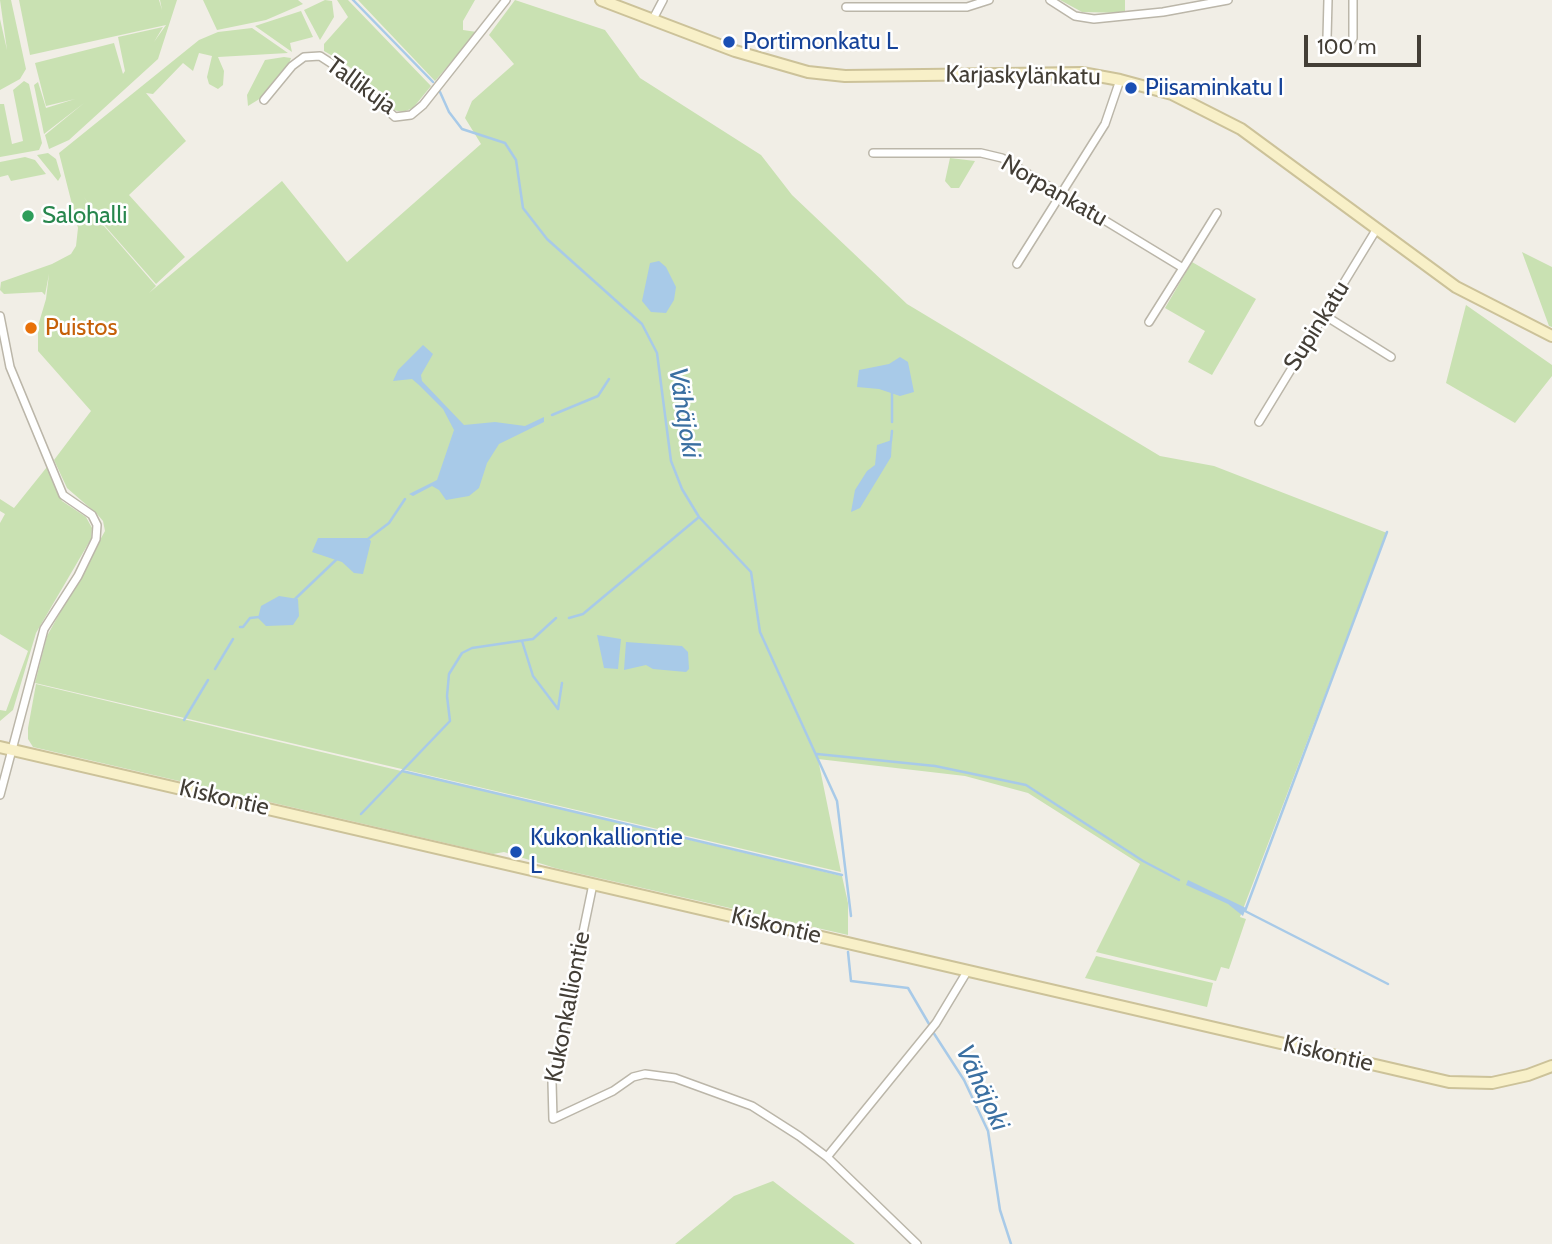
<!DOCTYPE html>
<meta charset="utf-8">
<style>
body{margin:0}
#map{position:relative;width:1552px;height:1244px;overflow:hidden;background:#f1eee6;font-family:Cabin,sans-serif}
canvas{display:block}
.scale{position:absolute;left:1304px;top:35px;width:117px;height:32px;box-sizing:border-box;border:4px solid #433e36;border-top:0;padding-left:9px;font-size:21px;line-height:24px;white-space:nowrap;color:#433e36;-webkit-text-stroke:5px #fff;paint-order:stroke}
</style>
<div id="map">
<canvas width="1552" height="1244"></canvas>
<div class="scale">100 m</div>
</div>
<script>
const ctx = document.querySelector('canvas').getContext('2d');
ctx.lineJoin = 'round';
function paint(path, color) {
  ctx.fillStyle = color;
  ctx.fill(path, 'evenodd');
}
function shape(rows) {
  const path = new Path2D();
  for (const r of rows) {
    path.moveTo(r[0], r[1]);
    for (let i = 2; i < r.length; i += 2) path.lineTo(r[i], r[i + 1]);
  }
  return path;
}
function trace(path, color, width, dash) {
  ctx.strokeStyle = color;
  ctx.lineWidth = width;
  ctx.lineCap = dash ? 'butt' : 'round';
  ctx.setLineDash(dash || []);
  ctx.stroke(path);
}
function drawText(font, color, halo, rows, align = 'center') {
  ctx.font = font + ' Cabin,sans-serif';
  ctx.lineWidth = 5;
  ctx.setLineDash([]);
  ctx.textBaseline = 'middle';
  ctx.strokeStyle = halo;
  ctx.fillStyle = color;
  for (const [text, x, y, turn = 0] of rows) {
    ctx.save();
    ctx.translate(x, y);
    ctx.rotate((+turn || 0) * Math.PI / 180);
    ctx.textAlign = isNaN(turn) ? turn : align;
    if (halo) ctx.strokeText(text, 0, 0);
    ctx.fillText(text, 0, 0);
    ctx.restore();
  }
}
const green = shape([
 [0,0,11,0,26,69,20,79,0,90,0,19,7,50],
 [19,0,159,0,162,10,160,0,177,0,158,59,69,140,49,149,45,135,84,103,44,134,34,85,38,82,46,108,75,99,46,106,35,63,114,43,123,74,125,71,118,37,163,27,154,42,166,25,30,55],
 [203,0,298,0,303,4,266,20,217,30],
 [325,0,332,1,334,17,320,40,304,10],
 [337,0,348,0,431,86,413,108,403,112,393,110,380,100,384,95,343,62,324,51,324,44,348,17],
 [358,0,475,0,463,21,463,30,477,32,435,81],
 [515,0,605,30,640,78,761,155,792,195,907,304,1160,456,1214,466,1387,533,1240,917,1246,919,1229,969,1221,967,1216,981,1096,952,1140,864,1028,793,965,776,818,759,841,872,35,683,47,636,105,531,103,521,97,514,67,488,54,460,91,411,38,351,38,326,46,299,49,274,45,295,42,292,4,294,0,290,1,282,52,264,71,254,76,246,78,228,59,153,199,40,218,32,252,28,288,53,218,57,224,71,223,85,218,89,209,84,207,77,212,56,199,53,193,71,183,63,153,94,146,93,186,141,129,195,185,257,156,284,98,218,84,197,97,218,156,286,149,293,282,181,347,262,481,144,465,118,472,101,514,64,489,35],
 [1060,0,1125,0,1125,13,1082,12],
 [301,11,313,37,290,43,292,52,255,26],
 [284,57,291,58,289,64,261,98,248,106,247,95,265,60],
 [24,81,29,84,42,143,39,150,0,157,0,104,4,104,12,144,23,141,13,90],
 [48,153,56,159,61,176,58,181,37,155],
 [25,157,35,160,46,174,11,181,8,175,0,177,0,162],
 [950,158,975,161,959,188,951,188,945,181],
 [1522,252,1552,267,1552,327,1549,326],
 [1192,262,1256,299,1212,375,1188,362,1205,331,1165,308],
 [1466,305,1552,365,1552,376,1515,423,1446,383],
 [47,467,62,501,86,517,92,528,91,539,36,633,13,710,0,721,0,710,6,711,28,651,0,634,0,523,5,514,0,511,0,499,14,508],
 [36,684,842,876,848,903,848,935,555,868,504,852,493,854,33,747,28,739,28,728],
 [1096,956,1213,983,1207,1007,1085,978],
 [773,1181,855,1244,675,1244,734,1196]
]);
const water = shape([
 [659,261,666,267,676,287,674,300,666,313,651,312,642,301,650,263],
 [423,345,433,354,421,375,422,381,464,425,495,422,525,426,544,417,544,422,499,444,487,463,479,488,469,496,446,500,439,490,432,486,413,496,409,494,437,480,454,430,443,409,419,385,412,379,393,381,398,370],
 [900,357,908,362,914,392,900,396,879,389,857,387,859,370,889,364],
 [892,440,891,457,860,508,851,512,855,490,867,471,875,465,877,445],
 [318,538,367,538,371,541,363,574,354,573,342,562,312,552],
 [279,596,298,599,299,616,293,625,266,626,258,618,261,606],
 [597,635,621,639,618,669,604,668],
 [626,642,682,646,688,652,689,669,686,672,653,669,646,665,624,670],
 [1188,880,1246,908,1243,916,1228,904,1186,885]
]);
const stream = shape([
 [353,0,433,82],
 [440,92,449,112,462,129,505,143,516,160,523,208,547,239,642,324,657,353,671,461,682,489,699,517,751,572,760,632,837,801,851,916],
 [552,415,598,396,609,379],
 [892,422,892,393],
 [891,441,892,431],
 [1387,532,1245,911,1388,984],
 [368,539,389,523,405,499],
 [295,599,338,558],
 [569,618,583,614,699,517],
 [240,627,243,627,250,618,259,617],
 [522,641,533,676,558,709,562,683],
 [215,669,233,639],
 [184,720,208,680],
 [817,754,935,766,1026,785,1143,861,1179,880],
 [402,771,842,875],
 [361,814,450,721,447,696,449,674,462,653,472,648,533,639,556,618],
 [848,952,851,981,908,988,929,1024],
 [933,1032,964,1080,988,1131,1000,1210,1011,1244]
]);
const street = shape([
 [1050,0,1075,16,1094,19,1163,12,1228,0],
 [1328,0,1327,38,1335,47,1347,48,1353,38,1353,0],
 [846,7,967,7,989,0],
 [653,19,663,0],
 [264,100,292,66,304,57,320,56,340,69,395,117,411,115,423,105,506,0],
 [873,153,981,153,1002,158,1183,268,1149,322],
 [1017,264,1105,124,1120,80],
 [1183,268,1217,213],
 [1324,315,1391,357],
 [0,316,10,367,63,495,92,515,97,525,96,539,78,576,44,629,0,795],
 [1259,422,1376,230],
 [593,884,552,1082,553,1119,613,1091,633,1077,645,1074,675,1078,752,1106,799,1136,827,1157,917,1244],
 [827,1157,936,1023,968,970]
]);
const secondary = shape([
 [601,0,735,51,808,72,845,76,1082,73,1120,80,1172,94,1241,129,1456,287,1552,336],
 [0,747,1449,1082,1492,1083,1528,1075,1552,1066]
]);
const markers = [
 [729,42,7,"#1a4fb4"],
 [1131,88,7,"#1a4fb4"],
 [28,216,7,"#2e9e5b"],
 [31,328,7,"#e8710a"],
 [516,852,7,"#1a4fb4"]
];
const transitNames = [
 ["Portimonkatu L",743,42],
 ["Piisaminkatu I",1145,88],
 ["Kukonkalliontie",530,838],
 ["L",530,866]
];
const streetNames = [
 ["Karjaskylänkatu",1023,76,1],
 ["Tallikuja",361,86,36],
 ["Norpankatu",1054,191,30],
 ["Supinkatu",1317,326,-58],
 ["Kiskontie",224,798,13],
 ["Kiskontie",776,926,13],
 ["Kukonkalliontie",568,1007,-79],
 ["Kiskontie",1328,1054,13]
];
const leisureNames = [
 ["Salohalli",42,216]
];
const foodNames = [
 ["Puistos",45,328]
];
const waterNames = [
 ["Vähäjoki",684,413,81],
 ["Vähäjoki",982,1088,65]
];
paint(green, '#c9e1b2');
paint(water, '#a8cae8');
trace(stream, '#a8cae8', 2.5);
trace(street, '#bbb6a9', 10);
trace(secondary, '#ccc299', 14);
trace(street, '#fff', 7);
trace(secondary, '#f8f0c8', 10);
for (const [x, y, r, color] of markers) {
  const dot = new Path2D();
  dot.arc(x, y, r, 0, 2 * Math.PI);
  ctx.fillStyle = color;
  ctx.fill(dot);
  trace(dot, '#fff', 2.5);
}
drawText('24px', '#164399', '#fff', transitNames, 'left');
drawText('24px', '#433e36', '#fff', streetNames);
drawText('24px', '#27864d', '#fff', leisureNames, 'left');
drawText('24px', '#c56008', '#fff', foodNames, 'left');
drawText('italic 26px', '#3b70a2', '#fff', waterNames);
</script>
